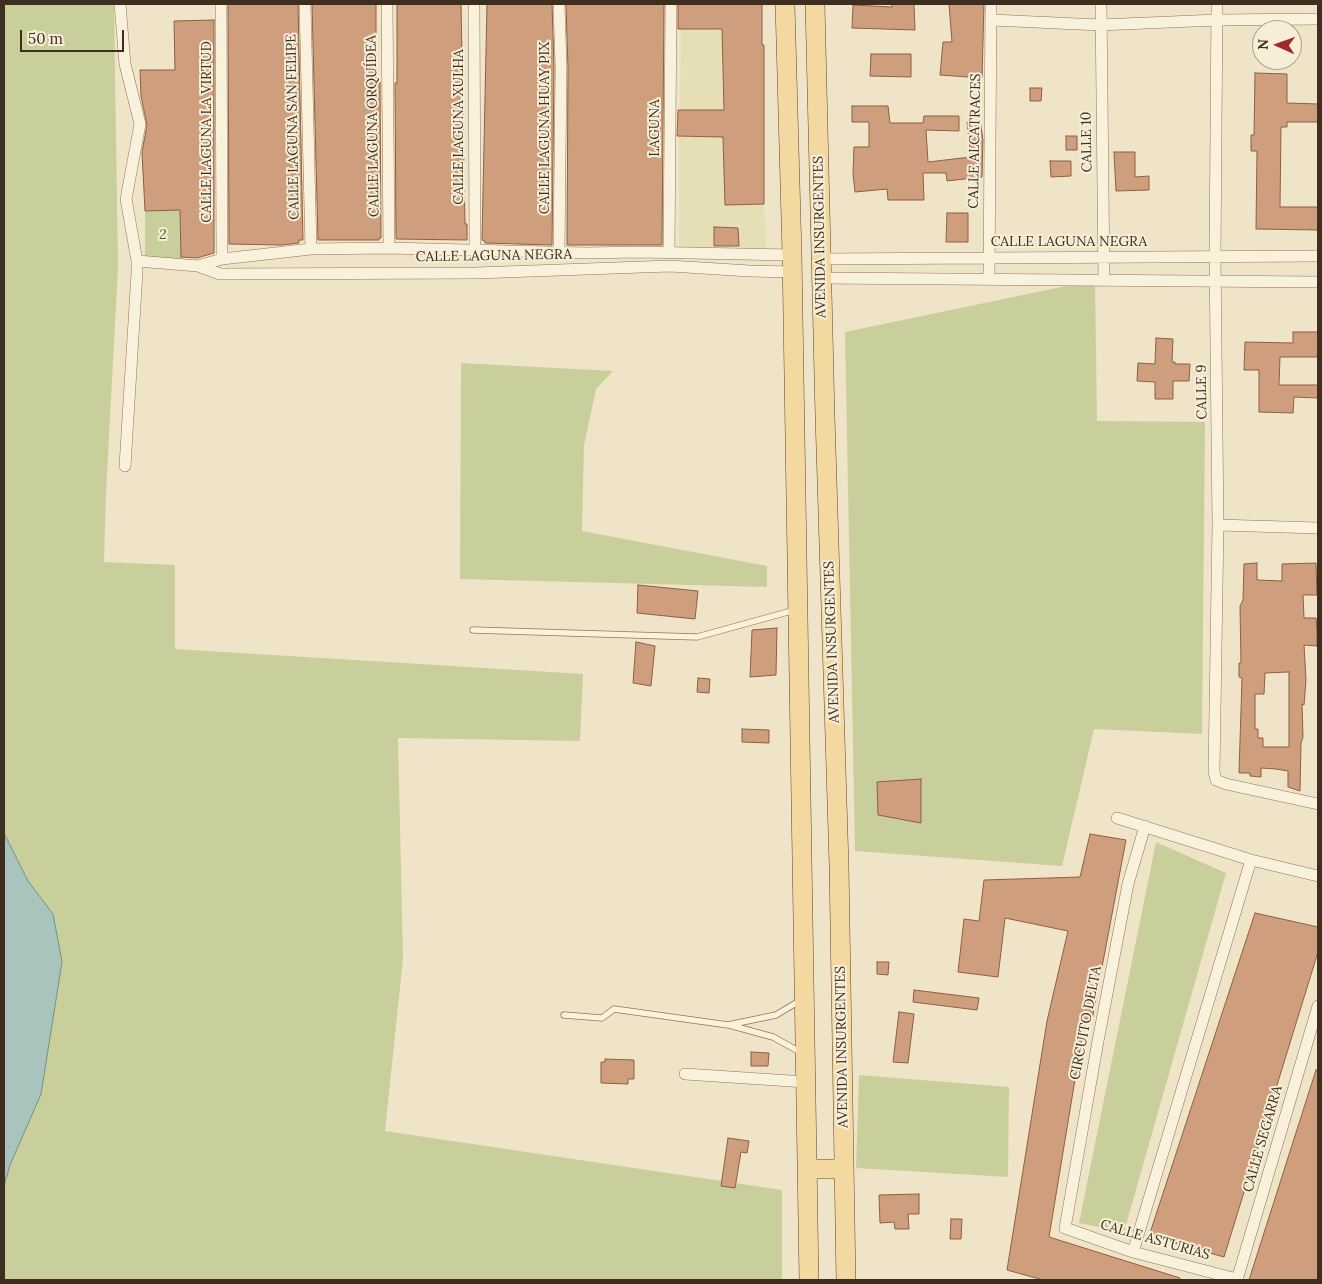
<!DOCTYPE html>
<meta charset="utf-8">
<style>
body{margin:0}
#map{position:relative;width:1322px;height:1284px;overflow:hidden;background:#f0e4c8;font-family:Lora,serif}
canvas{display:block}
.frame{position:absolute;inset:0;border:5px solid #3d2e20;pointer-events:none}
.north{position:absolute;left:1252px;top:20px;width:50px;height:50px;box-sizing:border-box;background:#f7eed8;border:1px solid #ada18e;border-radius:50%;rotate:272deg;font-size:14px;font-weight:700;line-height:20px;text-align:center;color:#3d2e20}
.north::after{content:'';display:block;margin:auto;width:18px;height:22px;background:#9e2a2b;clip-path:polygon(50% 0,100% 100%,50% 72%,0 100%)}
.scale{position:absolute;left:20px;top:30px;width:104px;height:22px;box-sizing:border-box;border:2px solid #3d2e20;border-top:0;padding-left:6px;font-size:15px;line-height:18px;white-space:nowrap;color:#3d2e20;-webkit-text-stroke:4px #f7eed8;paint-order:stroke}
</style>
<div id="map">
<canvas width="1322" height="1284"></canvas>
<div class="frame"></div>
<div class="north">N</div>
<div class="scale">50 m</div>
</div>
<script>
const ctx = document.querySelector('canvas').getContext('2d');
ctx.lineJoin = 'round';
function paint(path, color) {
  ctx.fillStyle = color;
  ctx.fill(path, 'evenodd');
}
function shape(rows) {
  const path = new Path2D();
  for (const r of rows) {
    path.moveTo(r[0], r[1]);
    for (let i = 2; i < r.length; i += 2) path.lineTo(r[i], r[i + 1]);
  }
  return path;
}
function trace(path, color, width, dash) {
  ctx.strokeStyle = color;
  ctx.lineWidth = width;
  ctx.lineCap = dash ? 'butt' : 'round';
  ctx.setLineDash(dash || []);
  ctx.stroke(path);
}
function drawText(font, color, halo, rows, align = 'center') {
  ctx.font = font + ' Lora,serif';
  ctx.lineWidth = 4;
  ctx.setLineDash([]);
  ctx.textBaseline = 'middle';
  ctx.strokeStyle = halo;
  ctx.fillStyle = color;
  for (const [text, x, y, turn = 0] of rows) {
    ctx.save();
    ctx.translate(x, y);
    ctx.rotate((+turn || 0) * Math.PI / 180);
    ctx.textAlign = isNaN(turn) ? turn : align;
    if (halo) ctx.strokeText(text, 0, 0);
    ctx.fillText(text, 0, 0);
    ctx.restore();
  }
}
const farmland = shape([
 [681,29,722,30,725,205,764,204,766,249,739,251,738,228,714,227,714,252,679,251,679,136,710,137,709,110,680,110]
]);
const green = shape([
 [4,4,114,4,118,268,106,493,104,562,175,565,175,649,583,674,580,741,398,738,403,959,385,1131,782,1190,782,1280,4,1280,4,1186,10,1165,53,914,28,881,4,833],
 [180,210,182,259,145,259,145,211],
 [1095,280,1097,421,1205,422,1202,734,1094,729,1062,866,855,851,845,332],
 [461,363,613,371,596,389,584,445,582,531,767,566,767,587,460,579],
 [1156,842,1226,873,1124,1232,1079,1223],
 [859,1075,1009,1087,1008,1177,856,1168]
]);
const water = shape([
 [4,833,28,881,53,914,62,962,41,1094,10,1165,4,1186,4,833]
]);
const building = shape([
 [228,4,298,4,303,240,299,240,299,243,281,245,229,244,228,4],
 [312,4,376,4,376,82,380,82,381,238,379,238,379,240,318,240,312,4],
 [397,4,461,4,465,224,467,224,467,240,396,239,395,83,397,83,397,4],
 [487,4,552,4,554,67,552,245,485,243,485,241,482,240,487,4],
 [566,4,664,4,662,245,567,245,568,67,566,4],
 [678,4,762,4,762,45,764,45,764,204,725,205,723,137,677,136,678,110,724,110,722,29,678,29,678,4],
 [892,4,914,4,915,30,852,28,853,5,892,7,892,4],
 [949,4,984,4,982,78,940,75,943,42,952,42,949,4],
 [214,20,214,253,197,258,181,257,180,210,145,211,142,152,147,125,141,96,140,70,175,70,174,21,214,20],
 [871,54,911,54,911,77,870,76,871,54],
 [1255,73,1287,74,1287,103,1318,104,1318,122,1287,122,1287,127,1281,127,1280,207,1318,207,1318,230,1256,229,1257,151,1251,151,1251,135,1254,135,1255,73],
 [1030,88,1042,88,1041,101,1030,101,1030,88],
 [852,106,888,106,890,123,923,123,924,116,959,116,959,131,926,130,928,162,971,157,967,122,980,120,983,140,982,177,947,181,946,173,923,173,924,200,888,200,887,189,855,192,853,174,854,147,869,147,869,122,852,122,852,106],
 [1066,136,1077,136,1077,150,1066,150,1066,136],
 [1114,152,1135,152,1135,177,1149,176,1149,190,1116,191,1114,152],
 [1050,161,1071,161,1071,176,1051,177,1050,161],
 [947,213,968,213,968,242,946,242,947,213],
 [714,227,738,228,739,246,714,246,714,227],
 [1293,332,1318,332,1318,357,1280,357,1279,385,1318,385,1318,398,1294,397,1293,413,1259,412,1259,370,1244,370,1245,342,1293,343,1293,332],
 [1156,338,1173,339,1172,362,1175,362,1175,364,1190,364,1189,381,1173,381,1173,399,1155,399,1155,382,1137,381,1138,363,1155,364,1156,338],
 [1257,563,1257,580,1282,581,1282,564,1316,563,1317,595,1303,595,1304,618,1316,618,1317,630,1317,646,1304,645,1306,680,1304,705,1302,704,1303,737,1301,743,1300,791,1288,787,1288,771,1276,769,1261,768,1261,777,1250,776,1250,773,1239,773,1242,678,1239,677,1239,663,1241,663,1240,606,1243,600,1244,564,1257,563],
 [1289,672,1289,747,1263,747,1263,738,1258,738,1258,729,1255,729,1255,694,1264,694,1265,673,1289,672],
 [638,585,698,591,695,619,637,613,638,585],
 [777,628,776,675,750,677,752,630,777,628],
 [636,642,655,646,651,686,633,683,636,642],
 [698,678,710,679,709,693,697,692,698,678],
 [742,729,769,730,769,743,742,742,742,729],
 [921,779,921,823,878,815,877,782,921,779],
 [1090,834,1126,840,1092,1020,1085,1019,1049,1237,1180,1278,1179,1280,1043,1280,1007,1270,1047,1021,1068,931,1005,918,998,977,958,972,964,919,979,921,984,880,1080,877,1090,834],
 [1255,913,1318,927,1318,952,1224,1257,1149,1236,1255,913],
 [877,962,889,962,888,975,877,974,877,962],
 [914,990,979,998,977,1010,913,1002,914,990],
 [899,1012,914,1014,908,1063,893,1062,899,1012],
 [751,1052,769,1053,768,1066,751,1066,751,1052],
 [605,1059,634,1060,634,1079,628,1079,628,1084,601,1083,601,1062,605,1062,605,1059],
 [1316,1070,1318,1070,1318,1280,1249,1280,1316,1070],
 [728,1138,749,1141,747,1153,741,1152,735,1188,721,1186,728,1138],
 [919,1194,919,1214,908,1214,909,1229,895,1229,894,1222,880,1223,879,1195,919,1194],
 [951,1219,962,1219,961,1239,950,1239,951,1219]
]);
const lane = shape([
 [473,630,697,637,795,610],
 [564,1015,602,1018,614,1009,728,1025,776,1015,801,1000],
 [729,1025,773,1037,802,1053]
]);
const street = shape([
 [120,4,125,64,140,124,126,199,137,261,137,273,125,466],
 [221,4,222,259],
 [305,4,311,249],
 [387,4,389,248],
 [474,4,475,251],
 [1101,4,1104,280],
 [1217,4,1215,256,1218,525,1214,771,1216,780,1226,784,1318,804],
 [992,20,1100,25,1217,20,1318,19],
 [559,252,561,67,559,4],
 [669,253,671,4],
 [821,259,1318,256],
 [137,261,198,266,220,274,476,273,670,266,750,271,793,272],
 [198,266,222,259,311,249,389,248,586,253,638,252,792,255],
 [821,278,1318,282],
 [989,279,991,4],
 [1218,525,1318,528],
 [1117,818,1251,860,1318,876],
 [1145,826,1128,884,1098,1041,1065,1228,1133,1252,1237,1279],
 [685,1074,806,1082],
 [1133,1252,1251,860],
 [1237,1280,1318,1006]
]);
const primary = shape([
 [785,4,792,255,809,1280],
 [815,4,825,416,839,865,846,1280],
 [808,1169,844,1169]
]);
const streetNames = [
 ["CALLE LAGUNA ORQUÍDEA",373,126,-91],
 ["CALLE LAGUNA SAN FELIPE",293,127,-91],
 ["CALLE LAGUNA XULHA",459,127,-90],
 ["CALLE LAGUNA HUAY PIX",545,128,-90],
 ["LAGUNA",655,128,-90],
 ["CALLE LAGUNA LA VIRTUD",207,132,-90],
 ["CALLE ALCATRACES",975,141,-89],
 ["CALLE 10",1087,142,-91],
 ["AVENIDA INSURGENTES",820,237,-91],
 ["CALLE LAGUNA NEGRA",1069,242],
 ["CALLE LAGUNA NEGRA",494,256,-1],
 ["CALLE 9",1202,392,-91],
 ["AVENIDA INSURGENTES",832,642,-92],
 ["CIRCUITO DELTA",1086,1023,-79],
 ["AVENIDA INSURGENTES",842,1047,-91],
 ["CALLE SEGARRA",1263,1139,-74],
 ["CALLE ASTURIAS",1155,1240,16]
];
const parkNames = [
 ["2",163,235]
];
paint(farmland, '#e6deb5');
paint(green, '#c9cf9b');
paint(water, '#a9c4bc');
trace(water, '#6f938a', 1);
paint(building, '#cf9f7d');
trace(building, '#8d5f41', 1);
trace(lane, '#8d765c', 7);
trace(street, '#8d765c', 12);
trace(primary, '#5b4430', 20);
trace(lane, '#faf1dc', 5.5);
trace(street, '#faf1dc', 11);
trace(primary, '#f3d9a0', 19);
drawText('14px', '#3d2e20', '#f7eed8', streetNames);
drawText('italic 14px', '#4d5a26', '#f7eed8', parkNames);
</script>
